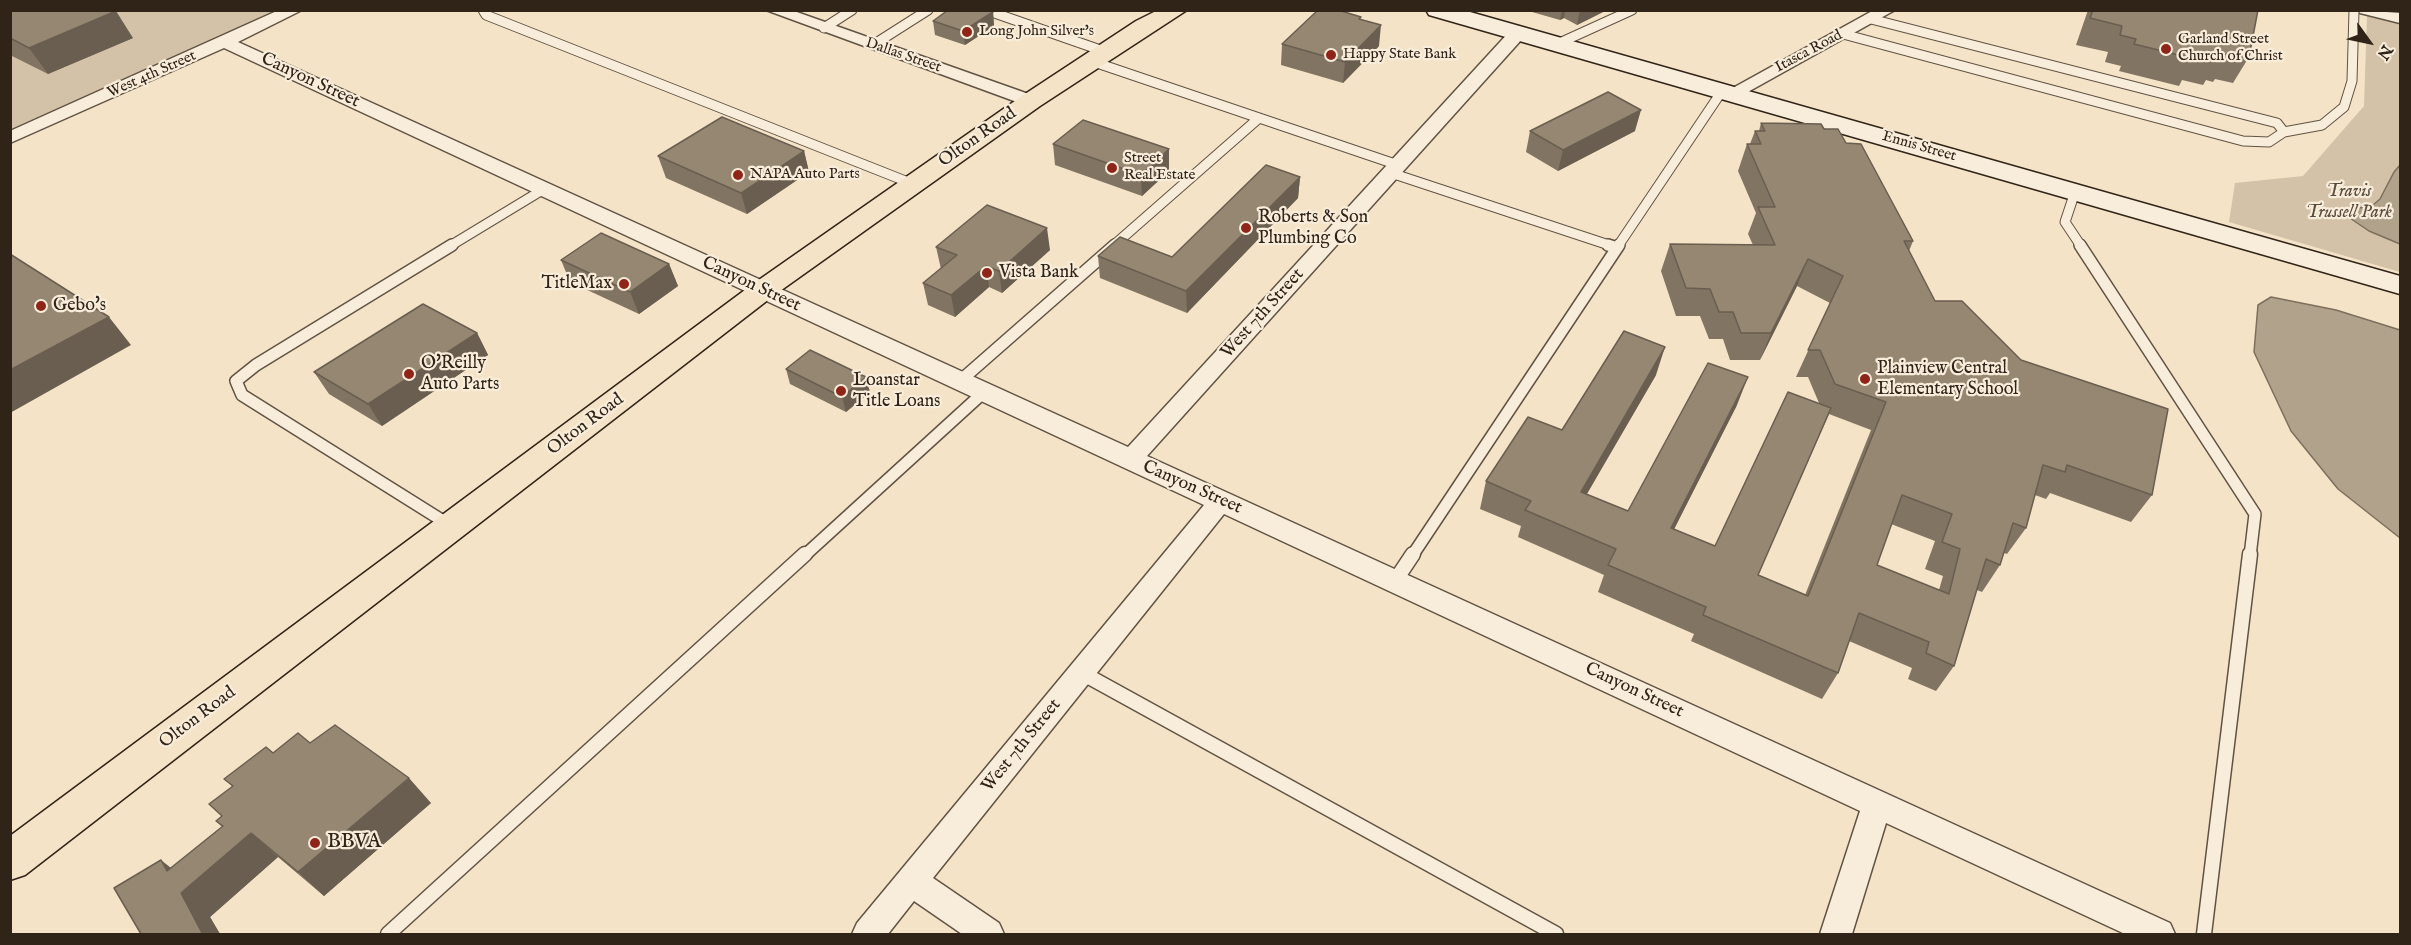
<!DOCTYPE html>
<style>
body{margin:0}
#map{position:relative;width:2411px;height:945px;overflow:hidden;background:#f4e3c6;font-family:"IM FELL English",serif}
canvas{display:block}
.frame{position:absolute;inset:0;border:12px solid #302318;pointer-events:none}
.north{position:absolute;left:2339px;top:12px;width:60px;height:60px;-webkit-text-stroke:4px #f8edda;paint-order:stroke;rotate:123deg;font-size:16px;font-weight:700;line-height:24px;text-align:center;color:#302318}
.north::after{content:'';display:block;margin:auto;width:21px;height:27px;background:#302318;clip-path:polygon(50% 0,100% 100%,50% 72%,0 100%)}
</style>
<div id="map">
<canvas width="2411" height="945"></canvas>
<div class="frame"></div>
<div class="north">N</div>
</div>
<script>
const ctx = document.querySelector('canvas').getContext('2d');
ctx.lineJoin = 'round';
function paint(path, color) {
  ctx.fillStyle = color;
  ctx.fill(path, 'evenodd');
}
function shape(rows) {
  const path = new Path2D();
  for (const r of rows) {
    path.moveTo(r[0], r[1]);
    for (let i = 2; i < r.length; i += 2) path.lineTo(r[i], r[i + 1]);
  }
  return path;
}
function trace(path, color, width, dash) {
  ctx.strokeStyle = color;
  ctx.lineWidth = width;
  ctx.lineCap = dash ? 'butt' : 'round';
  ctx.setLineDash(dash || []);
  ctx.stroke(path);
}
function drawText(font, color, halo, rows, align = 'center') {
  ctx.font = font + ' "IM FELL English",serif';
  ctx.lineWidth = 4.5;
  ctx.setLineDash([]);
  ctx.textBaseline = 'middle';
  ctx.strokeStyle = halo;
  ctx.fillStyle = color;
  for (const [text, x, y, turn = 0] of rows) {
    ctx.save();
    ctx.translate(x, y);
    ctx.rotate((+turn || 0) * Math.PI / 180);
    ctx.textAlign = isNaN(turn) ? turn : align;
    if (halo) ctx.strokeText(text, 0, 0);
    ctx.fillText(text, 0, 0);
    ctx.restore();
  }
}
const green = shape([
 [11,11,279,11,11,129],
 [2367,16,2400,23,2400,272,2229,222,2235,183,2303,176,2364,106]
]);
const water = shape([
 [2400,165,2400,244,2369,231,2341,212,2373,205,2380,199,2394,172,2400,165],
 [2271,297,2336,310,2400,330,2400,538,2338,489,2291,431,2254,352,2258,305,2271,297]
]);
const serviceFar2 = shape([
 [483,10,486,15,913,184],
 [986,10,1106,52],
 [824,28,852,10],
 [1843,34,2243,141,2269,142,2284,132,2277,123,1871,19],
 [873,45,928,10],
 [1555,45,1632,10],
 [1091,61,1398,165],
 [2284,132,2322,125,2344,107,2352,81,2354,10],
 [1391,173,1612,246],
 [2075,192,2065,222,2081,246],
 [450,246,544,189],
 [1113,246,1259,118],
 [1618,246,1722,91]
]);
const serviceFar1 = shape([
 [1608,245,1617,248],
 [2080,245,2255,514,2250,556],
 [960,381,1115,245],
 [451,526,242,395,236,381,256,365,452,245],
 [804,556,984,392],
 [1412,556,1619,245]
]);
const service = shape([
 [1395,581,1413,554],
 [1082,673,1556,934],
 [388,934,805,554],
 [2204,934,2250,554]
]);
const minor = shape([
 [279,10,302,10,238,42,1128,447,1511,30,1523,30,1525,34,1523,38,1147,456,2170,923,2175,934,2125,934,1886,823,1852,934,1820,934,1860,811,1224,514,933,878,999,923,1004,934,962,934,914,901,888,934,852,934,857,923,1204,505,224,48,10,143,10,131,279,10],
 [766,10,791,10,1037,97,1040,101,1031,106,1025,105,766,10],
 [1874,10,1895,10,1737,98,1731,99,1722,94,1874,10],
 [2358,10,2400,13,2400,23,2360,13,2358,10]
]);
const secondary = shape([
 [1426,10,1463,10,2400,276,2400,294,1429,15,1426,10]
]);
const primary = shape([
 [1158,10,1187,10,1040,106,773,296,25,875,10,880,10,836,753,284,1022,96,1136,21,1158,10]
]);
const wall = shape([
 [10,10,133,38,48,74,10,55],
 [1525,10,1607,10,1577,25,1564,18,1560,20],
 [2088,10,2258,10,2249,57,2233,83,2215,79,2213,82,2206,80,2203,85,2182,80,2179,86,2119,71,2121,66,2105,62,2108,52,2076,45],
 [993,12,994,26,965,45,935,35,933,21],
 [1361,20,1379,46,1343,83,1281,65,1282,44],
 [1761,123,1824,129,1846,143,1913,241,1909,251,1935,301,2152,495,2131,522,2050,493,2046,499,2035,495,2026,528,2007,554,2004,553,2000,565,1982,592,1977,590,1954,666,1936,691,1908,679,1912,668,1849,641,1838,673,1822,699,1691,641,1694,634,1598,592,1604,575,1518,537,1521,526,1480,509,1486,481,1562,430,1656,375,1587,494,1628,511,1737,405,1674,529,1715,546,1819,403,1808,377,1796,377,1830,303,1797,286,1760,360,1730,360,1723,339,1709,339,1700,316,1676,316,1661,271,1670,244,1753,245,1748,234,1756,213,1738,171,1747,144,1750,144,1755,131,1759,131],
 [1829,414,1871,430,1805,595,1758,575],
 [1891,524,1935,541,1925,569,1943,576,1939,590,1877,565],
 [1530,131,1635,131,1558,171,1526,152],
 [1053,144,1169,171,1142,196,1055,165],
 [804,151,809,172,747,214,666,178,658,156],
 [1300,177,1298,198,1187,313,1100,278,1098,256,1172,257],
 [936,247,1050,250,1002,293,989,287,955,317,928,305,923,283,941,269],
 [561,260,669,264,678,286,639,314,570,282],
 [477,333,488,355,382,426,329,394,314,372],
 [786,369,870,392,846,412,790,384],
 [310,743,431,803,324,896,278,857,210,917,220,934,141,934,171,868,222,827,216,821,222,816,233,787,224,779,273,753]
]);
const shadedWall = shape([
 [1562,10,1565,10,1564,18,1560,20],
 [1580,10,1607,10,1577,25],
 [116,11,133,38,48,74,29,48],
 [993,12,994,26,965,45,963,31],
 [1381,25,1379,46,1343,83,1345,62],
 [1641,110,1635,131,1558,171,1563,150],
 [1169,149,1169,171,1142,196,1141,175],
 [804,151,809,172,747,214,741,193],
 [1300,177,1298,198,1187,313,1186,291],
 [1047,228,1050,250,1002,293,999,271],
 [1808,259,1797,286,1760,360,1771,333],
 [669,264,678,286,639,314,630,292],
 [986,266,989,287,955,317,951,295],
 [109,317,131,345,10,413,10,370],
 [477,333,488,355,382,426,368,404],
 [1665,347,1656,375,1572,519,1581,492],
 [866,377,870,392,846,412,842,397],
 [1748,377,1737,405,1661,555,1671,528],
 [409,778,431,803,324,896,298,872],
 [251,833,278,857,210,917,220,934,200,934,167,871,161,860,191,884]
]);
const building = shape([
 [10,10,114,10,116,11,29,48,10,38,10,10],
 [948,10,988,10,993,12,963,31,933,21,948,10],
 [1318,10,1328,11,1329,10,1338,10,1361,17,1359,19,1381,25,1345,62,1282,44,1318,10],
 [2093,10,2258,10,2249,57,2230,52,2229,55,2220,53,2220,58,2196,52,2195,59,2134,44,2136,39,2120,35,2122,26,2090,18,2093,10],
 [1608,92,1641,110,1563,150,1530,131,1608,92],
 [722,117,804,151,741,193,658,156,722,117],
 [1083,120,1169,149,1141,175,1053,144,1083,120],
 [1761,123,1821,124,1824,129,1838,129,1846,143,1861,144,1913,241,1904,241,1935,301,1962,301,2021,360,2168,409,2152,495,2067,465,2065,472,2043,465,2026,528,2013,523,2000,565,1986,559,1954,666,1926,653,1929,642,1859,613,1838,673,1703,615,1706,607,1608,565,1616,549,1525,510,1531,501,1486,481,1528,417,1562,430,1624,331,1665,347,1581,492,1628,511,1708,363,1748,377,1671,528,1715,546,1788,392,1831,408,1758,575,1808,596,1886,402,1835,384,1820,350,1808,350,1843,276,1808,259,1771,333,1741,333,1733,312,1719,312,1710,289,1686,288,1670,244,1775,245,1758,207,1775,207,1747,144,1761,144,1755,131,1765,131,1761,123],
 [1902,495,1952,514,1942,542,1960,549,1949,594,1877,565,1902,495],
 [1266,165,1300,177,1186,291,1098,256,1120,237,1172,257,1266,165],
 [987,205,1047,228,999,271,986,266,951,295,923,283,957,255,936,247,987,205],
 [601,233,669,264,630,292,561,260,601,233],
 [10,254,109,317,10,370,10,254],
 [423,304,477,333,368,404,314,372,423,304],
 [810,350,866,377,842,397,786,369,810,350],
 [335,725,409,778,298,872,251,833,181,893,202,933,200,934,141,934,114,888,161,860,167,871,223,826,216,821,222,816,209,804,233,786,224,779,266,747,273,753,298,733,310,743,335,725]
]);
const markers = [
 [967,32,6,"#8f2418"],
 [2166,49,6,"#8f2418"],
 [1331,55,6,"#8f2418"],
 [1112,168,6,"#8f2418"],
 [738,175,6,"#8f2418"],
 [1246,228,6,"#8f2418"],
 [987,273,6,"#8f2418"],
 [624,284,6,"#8f2418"],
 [41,306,6,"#8f2418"],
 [409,374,6,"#8f2418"],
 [1865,379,6,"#8f2418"],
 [841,391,6,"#8f2418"],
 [315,843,6,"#8f2418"]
];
const farPoinames = [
 ["Long John Silver's",979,32],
 ["Garland Street",2178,40],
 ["Church of Christ",2178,57],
 ["Happy State Bank",1343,55],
 ["Street",1124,159],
 ["Real Estate",1124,176],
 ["NAPA Auto Parts",750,175]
];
const farStreetnames = [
 ["Itasca Road",1809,52,-28],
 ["Dallas Street",903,56,19],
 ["West 4th Street",152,75,-24],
 ["Ennis Street",1919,147,16]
];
const streetNames = [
 ["Canyon Street",310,81,25],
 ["Olton Road",978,138,-35],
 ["Canyon Street",751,285,25],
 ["West 7th Street",1263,314,-48],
 ["Olton Road",586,425,-37],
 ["Canyon Street",1192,488,24],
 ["Canyon Street",1634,691,25],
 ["Olton Road",198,718,-37],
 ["West 7th Street",1022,746,-51]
];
const parkNames = [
 ["Travis",2349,192],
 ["Trussell Park",2349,213]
];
const poiNames = [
 ["Roberts & Son",1258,218],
 ["Plumbing Co",1258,239],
 ["Vista Bank",999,273],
 ["TitleMax",612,284,"right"],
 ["Gebo's",53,306],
 ["O'Reilly",421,364],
 ["Auto Parts",421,385],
 ["Plainview Central",1877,369],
 ["Elementary School",1877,390],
 ["Loanstar",853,381],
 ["Title Loans",853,402]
];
const nearPoinames = [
 ["BBVA",327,843]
];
paint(green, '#d3c2a8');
paint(water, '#b1a28b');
trace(water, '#7d6f5d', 1.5);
trace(serviceFar2, '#615344', 11);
trace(serviceFar1, '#615344', 14);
trace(service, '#615344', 17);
trace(minor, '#615344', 3);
trace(secondary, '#302318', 3);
trace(primary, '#302318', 3);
trace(serviceFar2, '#f8edda', 9);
trace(serviceFar1, '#f8edda', 11);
trace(service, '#f8edda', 14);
paint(minor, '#f8edda');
paint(secondary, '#f8edda');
paint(primary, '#f4e3c6');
paint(wall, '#817462');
paint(shadedWall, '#695e50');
paint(building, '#968772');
trace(building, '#695e50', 1.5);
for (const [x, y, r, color] of markers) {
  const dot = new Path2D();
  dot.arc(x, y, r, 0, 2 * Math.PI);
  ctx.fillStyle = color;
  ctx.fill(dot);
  trace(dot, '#f8edda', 2);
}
drawText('15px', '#302318', '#f8edda', farPoinames, 'left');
drawText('15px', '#302318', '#f8edda', farStreetnames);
drawText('18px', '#302318', '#f8edda', streetNames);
drawText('italic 18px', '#594b3c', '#f8edda', parkNames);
drawText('18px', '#302318', '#f8edda', poiNames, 'left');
drawText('21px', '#302318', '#f8edda', nearPoinames, 'left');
</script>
